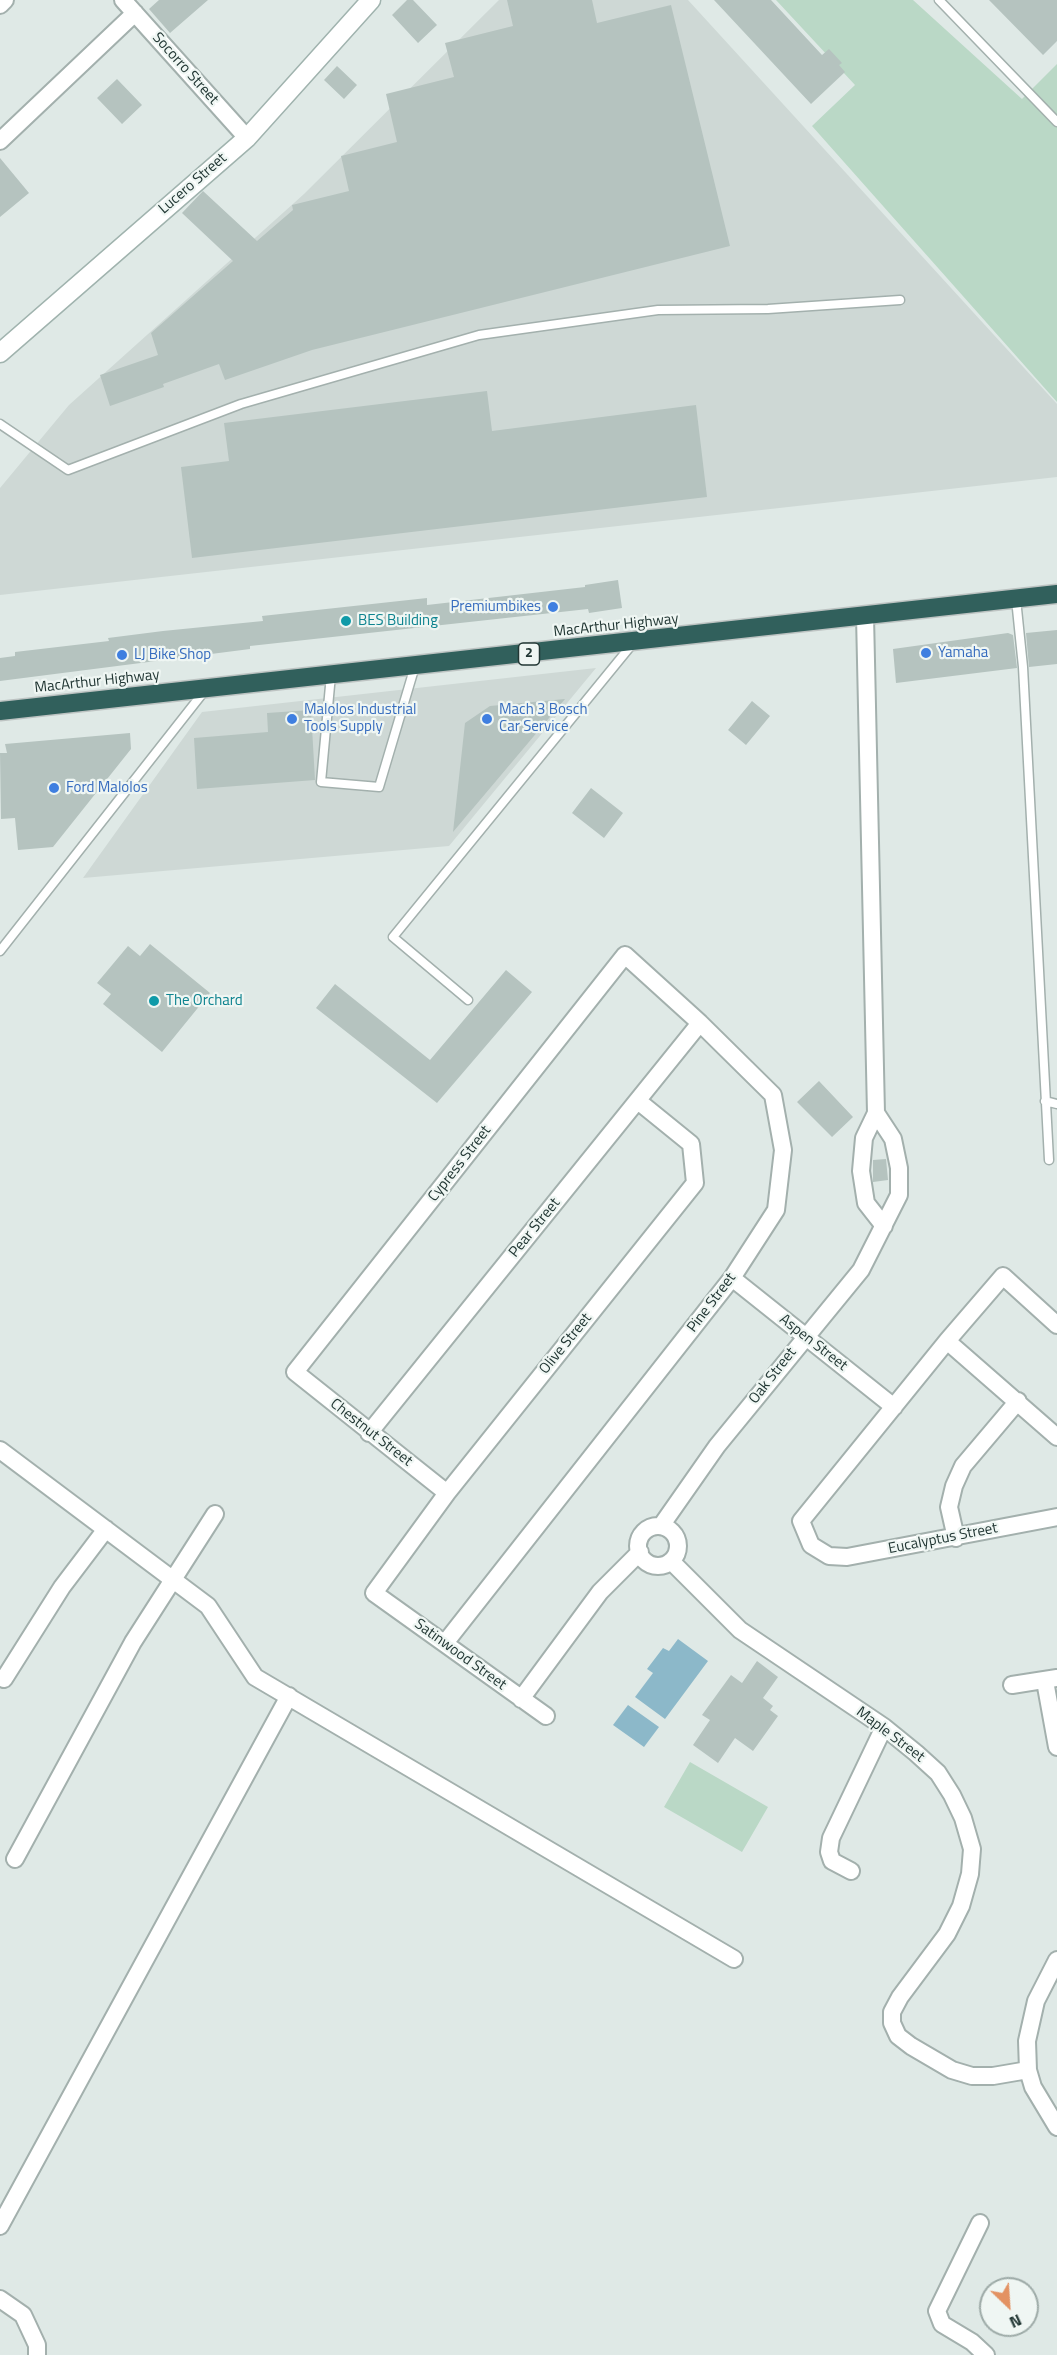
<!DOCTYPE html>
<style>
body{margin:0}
#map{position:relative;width:1057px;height:2355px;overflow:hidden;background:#dfe9e6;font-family:"Titillium Web",sans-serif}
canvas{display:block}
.north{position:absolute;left:979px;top:2277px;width:60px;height:60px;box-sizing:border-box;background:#eff6f3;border:2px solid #9daaa7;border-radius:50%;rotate:155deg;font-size:16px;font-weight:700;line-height:24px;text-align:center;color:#223734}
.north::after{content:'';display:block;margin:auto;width:21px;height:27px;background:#e39263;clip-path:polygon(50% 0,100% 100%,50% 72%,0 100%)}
</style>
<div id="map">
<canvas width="1057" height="2355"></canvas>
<div class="north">N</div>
</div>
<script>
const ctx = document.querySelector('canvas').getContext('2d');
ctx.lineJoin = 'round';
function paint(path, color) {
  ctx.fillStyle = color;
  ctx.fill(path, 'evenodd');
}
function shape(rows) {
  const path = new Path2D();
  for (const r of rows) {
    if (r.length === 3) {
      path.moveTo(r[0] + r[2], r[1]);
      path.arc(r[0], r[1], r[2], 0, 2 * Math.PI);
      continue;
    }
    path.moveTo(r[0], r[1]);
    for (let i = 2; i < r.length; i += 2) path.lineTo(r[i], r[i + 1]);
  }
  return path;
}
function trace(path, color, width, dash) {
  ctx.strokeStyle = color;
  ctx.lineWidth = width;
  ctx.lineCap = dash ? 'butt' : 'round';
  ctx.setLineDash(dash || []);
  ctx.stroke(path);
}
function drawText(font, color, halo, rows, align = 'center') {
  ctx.font = font + ' "Titillium Web",sans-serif';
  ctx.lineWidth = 4.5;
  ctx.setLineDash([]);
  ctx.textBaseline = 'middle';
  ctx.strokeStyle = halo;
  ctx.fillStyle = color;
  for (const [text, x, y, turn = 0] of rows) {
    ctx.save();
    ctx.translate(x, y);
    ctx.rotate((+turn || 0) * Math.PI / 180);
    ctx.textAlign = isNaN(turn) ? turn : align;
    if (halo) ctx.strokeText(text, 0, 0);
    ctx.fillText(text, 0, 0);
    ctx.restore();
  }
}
const built = shape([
 [499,0,688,0,1057,404,1057,477,0,595,0,488,69,405,304,194],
 [596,668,449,846,83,878,202,712]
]);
const green = shape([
 [776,0,913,0,1022,99,1057,64,1057,402,812,126,855,85],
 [690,1762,768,1807,742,1852,664,1807]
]);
const water = shape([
 [678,1639,708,1661,665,1719,635,1697,653,1673,647,1669,663,1648,669,1651],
 [628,1705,659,1727,644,1747,613,1725]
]);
const building = shape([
 [159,0,208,0,170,33,149,9],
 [407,0,413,0,437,25,418,43,392,15],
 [507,0,592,0,597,23,671,5,730,246,312,350,225,380,219,364,163,384,164,387,110,406,100,375,158,355,151,333,233,261,182,213,203,191,257,241,293,210,292,205,349,191,341,156,397,142,386,94,454,77,445,43,513,26],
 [714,0,771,0,822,55,829,49,842,63,839,65,845,72,811,104],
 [989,0,1057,0,1057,41,1043,55],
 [337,66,357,85,344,99,324,80],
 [117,79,142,105,122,124,97,98],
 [0,158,29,193,0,217],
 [487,391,492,431,696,405,707,497,192,558,181,467,229,461,224,423],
 [618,580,622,608,589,613,588,609,250,646,250,649,0,681,0,658,15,656,15,652,109,641,108,638,163,631,263,621,262,616,427,598,427,605,585,587,585,585],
 [1057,630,1057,664,1029,667,1026,633],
 [1008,633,1013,635,1017,668,896,683,893,649],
 [565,699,539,730,453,832,465,723,490,706],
 [752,701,770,716,746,745,728,730],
 [311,710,315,780,197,789,194,738,268,732,267,713],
 [130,733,131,749,53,847,18,850,15,818,1,819,0,753,7,753,5,744],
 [591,788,623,813,604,838,572,813],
 [150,944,210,993,162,1052,103,1004,111,994,97,983,128,946,140,956],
 [506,970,532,992,437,1103,316,1008,335,984,430,1060],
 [819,1081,853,1117,832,1137,797,1102],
 [886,1159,888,1180,873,1182,873,1160],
 [757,1661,778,1677,763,1698,773,1706,770,1710,778,1716,753,1751,735,1738,718,1763,693,1745,710,1720,702,1715,731,1675,742,1683]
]);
const lane = shape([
 [939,0,1057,122],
 [0,424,68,470,241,404,479,335,658,310,768,309,900,300],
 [1016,599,1023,667,1049,1160],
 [331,675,321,782,379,787,415,666],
 [0,951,206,689],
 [468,1000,393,937,634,642],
 [1045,1101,1057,1104]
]);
const street = shape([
 [123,0,247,138],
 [0,5,5,0],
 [0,141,135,13],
 [865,616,876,1113,864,1138,861,1171,866,1203,884,1226],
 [732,1278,894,1407],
 [1057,1325,1003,1276,947,1341,801,1521,811,1545,829,1556,847,1557,1057,1517],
 [947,1341,1057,1437],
 [369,1433,700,1023],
 [0,1450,208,1606,255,1677,734,1959],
 [661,1526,717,1446,861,1270,899,1195,899,1168,893,1139,876,1113],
 [658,1546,20],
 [956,1538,949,1507,954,1486,963,1466,1018,1401],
 [671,1561,740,1630,884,1727,916,1753,938,1773,952,1795,963,1818,972,1849,970,1874,961,1906,947,1934,900,1997,892,2012,892,2023,898,2036,911,2046,952,2070,972,2076,993,2076,1028,2070],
 [445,1643,732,1278,776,1210,783,1150,773,1095,700,1023,625,955,295,1372,447,1493],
 [4,1679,62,1587,106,1529],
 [1045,1681,1057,1747],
 [1012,1685,1057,1678],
 [521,1699,600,1592,640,1552],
 [546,1716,374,1593,447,1493,695,1183,691,1144,638,1101],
 [15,1859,133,1642,215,1514],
 [851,1871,832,1861,829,1852,831,1838,884,1727],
 [1057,1960,1036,2001,1027,2041,1028,2070,1033,2087,1057,2127],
 [980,2223,937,2311,942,2324,972,2342,986,2355],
 [0,2226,289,1696],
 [0,2299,23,2315,37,2345,37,2355]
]);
const secondary = shape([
 [0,353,247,138,371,0]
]);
const highway = shape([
 [0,711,1057,594]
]);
const markers = [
 [553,607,6,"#3f7fe0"],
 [346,621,6,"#0f9aa8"],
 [926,653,6,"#3f7fe0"],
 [122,655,6,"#3f7fe0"],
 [292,719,6,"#3f7fe0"],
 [487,719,6,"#3f7fe0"],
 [54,788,6,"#3f7fe0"],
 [154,1001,6,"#0f9aa8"]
];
const shields = [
 [529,654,21]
];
const shieldNames = [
 ["2",529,654]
];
const streetNames = [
 ["Socorro Street",185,69,48],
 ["Lucero Street",193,184,-41],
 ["MacArthur Highway",616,626,-6],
 ["MacArthur Highway",97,682,-6],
 ["Cypress Street",460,1164,-52],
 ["Pear Street",535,1228,-51],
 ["Pine Street",712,1303,-53],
 ["Aspen Street",813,1343,38],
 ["Olive Street",566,1344,-51],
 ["Oak Street",773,1376,-52],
 ["Chestnut Street",371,1433,38],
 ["Eucalyptus Street",943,1539,-11],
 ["Satinwood Street",460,1655,36],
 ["Maple Street",890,1735,37]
];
const shopNames = [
 ["Premiumbikes",541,607,"right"],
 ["Yamaha",938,653],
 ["LJ Bike Shop",134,655],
 ["Malolos Industrial",304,710],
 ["Tools Supply",304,727],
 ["Mach 3 Bosch",499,710],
 ["Car Service",499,727],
 ["Ford Malolos",66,788]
];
const cultureNames = [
 ["BES Building",358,621],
 ["The Orchard",166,1001]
];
paint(built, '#ced8d5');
paint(green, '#bad8c6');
paint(water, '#8cb8c9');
paint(building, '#b5c3bf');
trace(lane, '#a3b0ad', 11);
trace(street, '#a3b0ad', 20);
trace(secondary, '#a0b3ae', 21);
trace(highway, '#bdc3c2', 21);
trace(lane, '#fff', 8);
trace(street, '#fff', 16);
trace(secondary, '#fff', 18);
trace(highway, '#31605c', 18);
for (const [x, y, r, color] of markers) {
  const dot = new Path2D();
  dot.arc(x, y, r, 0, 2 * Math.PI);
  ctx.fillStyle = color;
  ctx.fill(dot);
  trace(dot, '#eff6f3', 2);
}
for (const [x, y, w] of shields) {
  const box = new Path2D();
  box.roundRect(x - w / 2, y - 11, w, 22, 4.5);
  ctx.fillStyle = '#eff6f3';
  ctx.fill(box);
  trace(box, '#223734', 1.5);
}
drawText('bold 14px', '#223734', null, shieldNames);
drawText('15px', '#223734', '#eff6f3', streetNames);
drawText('15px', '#366cbe', '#eff6f3', shopNames, 'left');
drawText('15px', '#0d838f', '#eff6f3', cultureNames, 'left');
</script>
